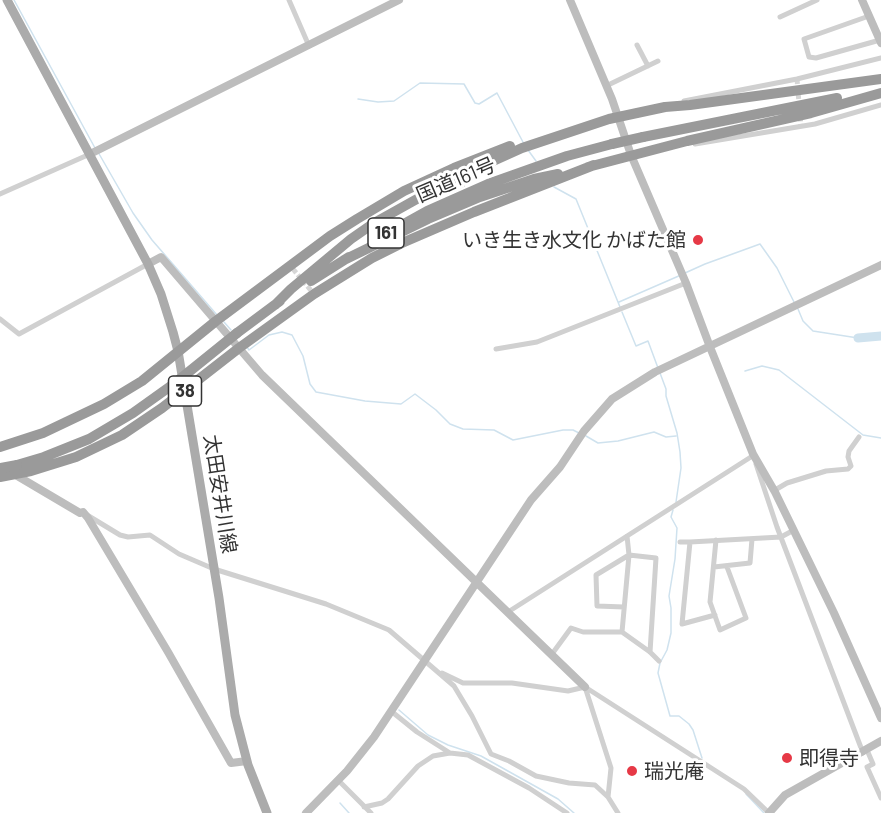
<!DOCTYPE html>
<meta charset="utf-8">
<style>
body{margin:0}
canvas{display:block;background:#fff}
</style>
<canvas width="881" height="813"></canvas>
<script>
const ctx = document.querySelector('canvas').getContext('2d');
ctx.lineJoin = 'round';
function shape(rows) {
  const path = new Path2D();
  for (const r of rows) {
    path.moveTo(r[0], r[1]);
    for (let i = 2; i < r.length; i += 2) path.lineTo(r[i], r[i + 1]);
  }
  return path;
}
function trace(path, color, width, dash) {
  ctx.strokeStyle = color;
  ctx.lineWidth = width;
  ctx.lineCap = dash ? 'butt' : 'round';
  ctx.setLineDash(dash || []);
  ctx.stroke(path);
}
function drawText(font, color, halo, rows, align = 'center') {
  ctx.font = font + ' Barlow,"Noto Sans JP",sans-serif';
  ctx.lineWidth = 6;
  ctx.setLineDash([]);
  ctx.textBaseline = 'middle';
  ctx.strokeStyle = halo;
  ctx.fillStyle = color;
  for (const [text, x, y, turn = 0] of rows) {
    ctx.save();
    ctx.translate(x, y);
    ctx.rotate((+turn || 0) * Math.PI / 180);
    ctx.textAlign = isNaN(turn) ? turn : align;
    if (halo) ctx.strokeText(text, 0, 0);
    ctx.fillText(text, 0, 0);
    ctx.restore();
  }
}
const stream = shape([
 [14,0,95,148],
 [358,99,378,102,394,101,420,83,464,84,475,103,479,104,497,93,524,144],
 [528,150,536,161],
 [98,152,133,213,152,240,217,315],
 [554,187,576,199,620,307],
 [685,273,705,264,760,244,777,268,794,302],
 [619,302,681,275],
 [798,309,803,321,813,331,858,338],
 [622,312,636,346,648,341,658,368],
 [224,322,231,330],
 [247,347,249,350,269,335,282,332,292,335,303,356,310,384,316,392,365,401,401,404,415,394,436,410,450,424,463,429,494,430,513,440,563,430,573,430,579,433],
 [745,371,762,366,779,370,863,435,881,438],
 [660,373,666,389,666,396,677,433,680,452,681,468,676,502],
 [586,436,598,443,618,441,654,432,666,437,676,436],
 [673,510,671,517,677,528,675,559,669,596,671,608,671,633,667,650,660,663,658,673,670,716,679,716,689,724,693,730,702,758],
 [399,710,428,735,448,745,481,756,558,799,574,813],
 [746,794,764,813],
 [340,803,349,813]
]);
const river = shape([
 [858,338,881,336]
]);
const streetTunnel = shape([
 [797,79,801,127],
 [458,176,466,195],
 [293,269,314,294]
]);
const street = shape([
 [289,0,309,46],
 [869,16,804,39,809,57,816,58,880,40],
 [780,17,817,0],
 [637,45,648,66],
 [606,86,658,61],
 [684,101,797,79,881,58],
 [695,144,815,124,881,105],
 [0,194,90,154],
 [0,319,19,334,148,264],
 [496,349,537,342,686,283],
 [756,464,777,527,863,753],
 [775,490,787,483,826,471,848,469,851,466,848,457,849,451,859,437],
 [87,515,120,535,128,537,150,535,179,554,214,569,326,604,389,630,454,686,472,716,491,754,509,761,536,776,569,783,595,785,608,797,618,813],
 [716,540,710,602,720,630,746,618,727,567],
 [680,542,690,542],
 [714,567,750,563,752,539],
 [624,607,597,606,596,575,629,555,656,558,650,652],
 [508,612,754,455],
 [715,615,682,624,690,542,781,537,794,530],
 [622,632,629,555,627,536],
 [552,654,571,628,583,632,622,632,650,652,659,661],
 [442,673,463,683,512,683,568,691,585,687,744,789,769,813],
 [585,687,611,768,608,797],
 [391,711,417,732,450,753],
 [867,750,873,764,867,767,881,798],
 [338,780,371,813],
 [364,807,382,803,388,799,418,766,433,756,450,753,468,755,529,788,567,813]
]);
const secondary = shape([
 [570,0,612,99,631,155,686,283,710,347,753,454,775,492,834,613,881,718],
 [862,0,881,43],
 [90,154,399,0],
 [148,264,161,257,262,375,585,687],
 [14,474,80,513,83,512,88,518,168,652,231,763,247,761],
 [306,813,347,771,374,737,531,500,560,467,584,431,612,399,655,372,881,265],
 [769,813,785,795,881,741]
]);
const primary = shape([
 [7,0,148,264,161,294,173,332,178,351,219,598,235,715,248,765,267,813]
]);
const highway = shape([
 [643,137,837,98],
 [588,167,687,141,811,113,881,93],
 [382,236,427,211,488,184,567,156,612,144],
 [344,260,428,219,480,197,534,179,558,174],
 [311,281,349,257],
 [275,305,291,289,351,239,374,223,451,180,522,148,609,119,665,107,690,105,881,79],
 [237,333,280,301],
 [0,447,43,433,104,404,142,381,216,321,330,236,357,219,404,191,454,168,510,146],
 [17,465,44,457,89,439,133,413,175,383],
 [0,477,31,471,76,457,122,435,162,408,239,348,314,294,372,258,402,243,474,212,594,165]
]);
const highwayBridge = shape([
 [612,144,643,137],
 [175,383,237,333],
 [0,468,17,465]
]);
const markers = [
 [698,240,6,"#e63946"],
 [787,758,6,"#e63946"],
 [632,771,6,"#e63946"]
];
const shields = [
 [386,233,36],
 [185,391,33]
];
const shieldNames = [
 ["161",386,233],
 ["38",185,391]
];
const streetNames = [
 ["国道161号",456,180,-23],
 ["太田安井川線",220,494,81]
];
const poiNames = [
 ["いき生き水文化 かばた館",686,240,"right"],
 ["即得寺",799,758],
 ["瑞光庵",644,771]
];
trace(stream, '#cfe2ee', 1.5);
trace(river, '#cfe2ee', 9);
trace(streetTunnel, '#d6d6d6', 5, [5, 2.5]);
trace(street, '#d0d0d0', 5);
trace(secondary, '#bdbdbd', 8);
trace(primary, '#ababab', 9);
trace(highway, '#9a9a9a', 10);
trace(highwayBridge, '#9a9a9a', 10);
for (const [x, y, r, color] of markers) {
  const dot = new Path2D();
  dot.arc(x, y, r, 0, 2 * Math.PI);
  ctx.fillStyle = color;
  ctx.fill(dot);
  trace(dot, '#fff', 2);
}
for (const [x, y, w] of shields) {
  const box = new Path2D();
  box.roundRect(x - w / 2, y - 15, w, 30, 4.5);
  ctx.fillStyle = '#fff';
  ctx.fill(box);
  trace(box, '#333', 1.5);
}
drawText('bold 18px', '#333', null, shieldNames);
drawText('20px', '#333', '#fff', streetNames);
drawText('20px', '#333', '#fff', poiNames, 'left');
</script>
